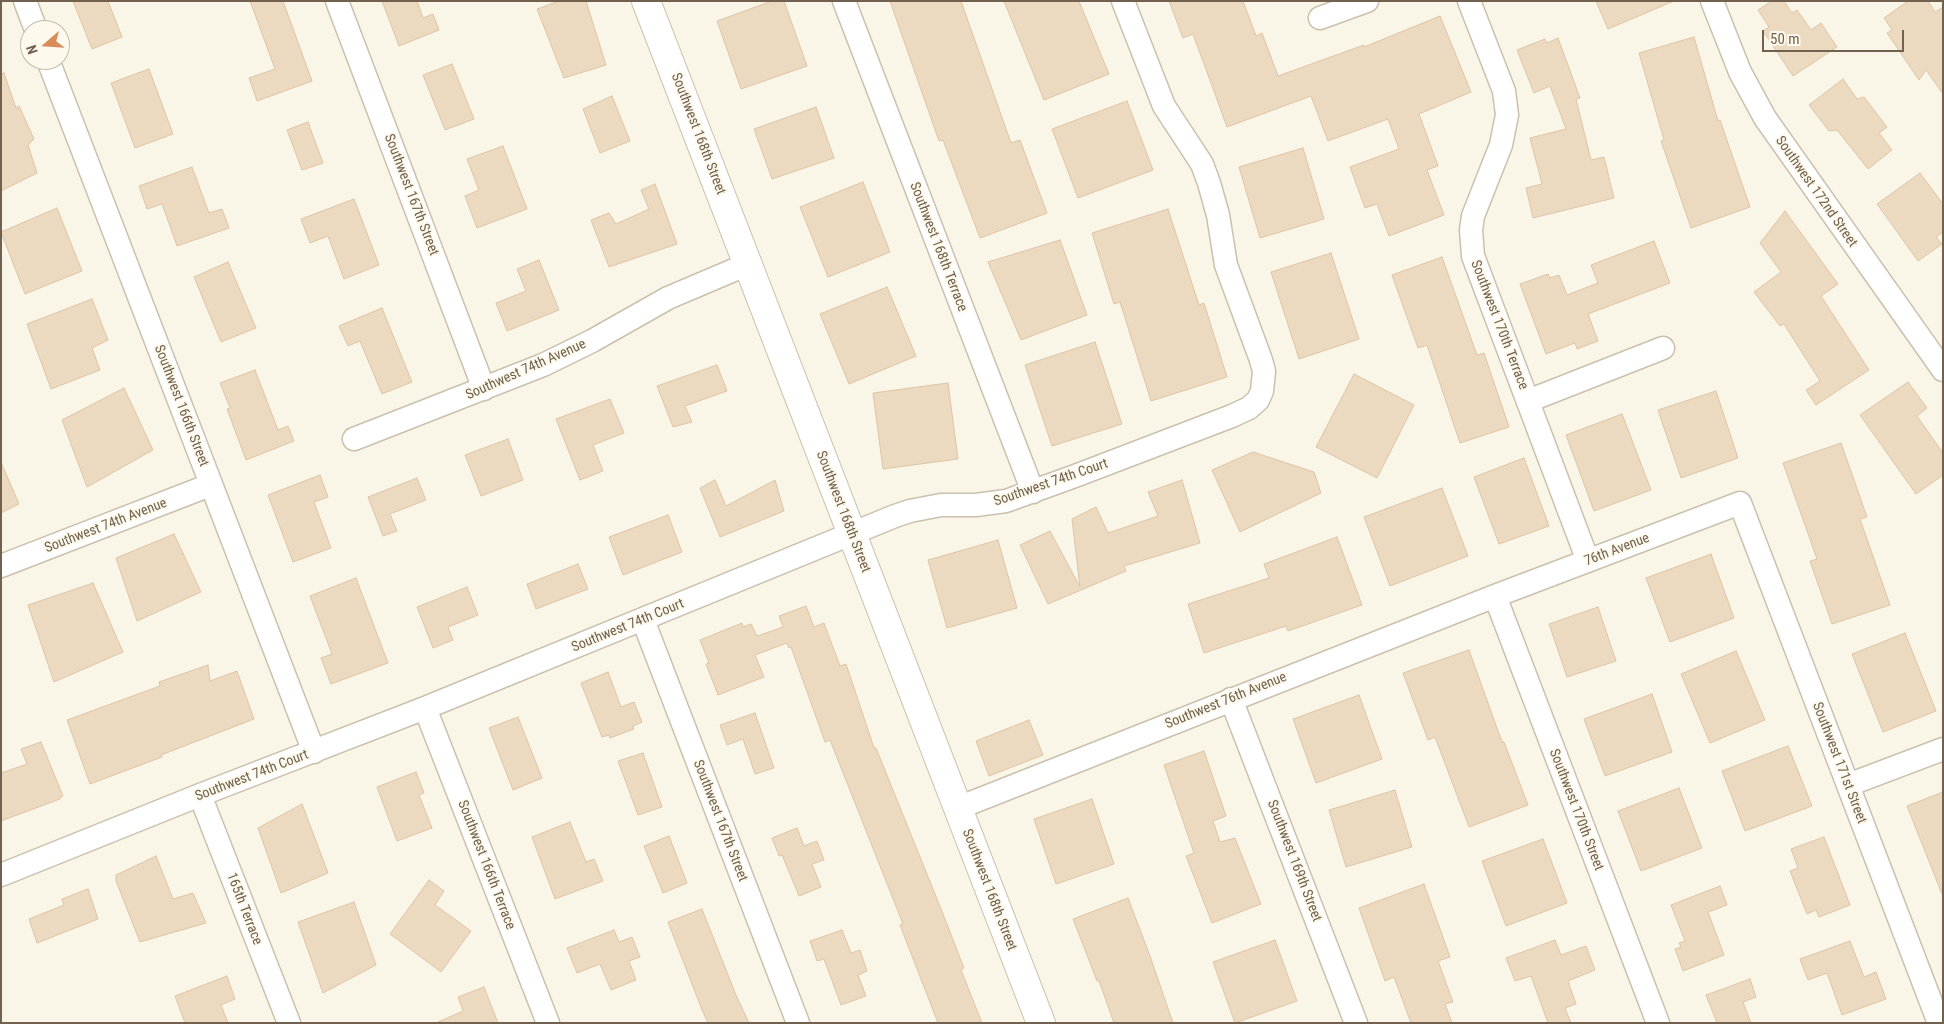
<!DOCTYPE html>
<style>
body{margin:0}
#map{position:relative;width:1944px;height:1024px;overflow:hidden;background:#faf6e7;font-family:"Roboto Condensed",sans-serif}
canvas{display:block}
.frame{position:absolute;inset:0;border:2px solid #71614e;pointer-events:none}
.north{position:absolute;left:20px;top:20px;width:50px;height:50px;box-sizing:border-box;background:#fdfaed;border:1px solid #c5bdad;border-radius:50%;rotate:251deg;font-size:14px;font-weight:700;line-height:20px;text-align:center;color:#71614e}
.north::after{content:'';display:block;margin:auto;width:18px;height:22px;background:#d88c58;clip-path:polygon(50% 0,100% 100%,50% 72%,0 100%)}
.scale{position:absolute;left:1762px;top:30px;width:142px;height:22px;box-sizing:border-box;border:2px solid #71614e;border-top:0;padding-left:6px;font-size:15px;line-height:18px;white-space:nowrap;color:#71614e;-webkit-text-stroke:4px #fdfaed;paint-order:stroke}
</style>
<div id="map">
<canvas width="1944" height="1024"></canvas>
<div class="frame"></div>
<div class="north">N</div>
<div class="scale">50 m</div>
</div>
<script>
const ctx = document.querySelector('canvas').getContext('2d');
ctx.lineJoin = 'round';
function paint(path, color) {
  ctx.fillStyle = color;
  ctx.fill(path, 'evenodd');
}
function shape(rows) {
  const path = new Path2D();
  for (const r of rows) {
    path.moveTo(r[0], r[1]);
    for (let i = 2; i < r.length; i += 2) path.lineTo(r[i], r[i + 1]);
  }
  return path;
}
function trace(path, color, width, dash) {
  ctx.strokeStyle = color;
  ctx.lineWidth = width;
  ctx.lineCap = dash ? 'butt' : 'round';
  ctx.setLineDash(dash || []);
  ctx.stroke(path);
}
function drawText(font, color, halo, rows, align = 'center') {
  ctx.font = font + ' "Roboto Condensed",sans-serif';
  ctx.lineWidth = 4;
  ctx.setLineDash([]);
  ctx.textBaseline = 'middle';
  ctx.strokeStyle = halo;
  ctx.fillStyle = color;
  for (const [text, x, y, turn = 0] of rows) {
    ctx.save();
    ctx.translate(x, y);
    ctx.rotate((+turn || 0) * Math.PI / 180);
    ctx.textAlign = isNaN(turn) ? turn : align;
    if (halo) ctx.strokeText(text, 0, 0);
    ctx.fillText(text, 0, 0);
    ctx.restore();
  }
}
const building = shape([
 [73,1,108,1,122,37,92,49,73,1],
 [250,1,283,1,312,81,257,101,249,78,275,69,250,1],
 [382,1,417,1,423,18,433,14,439,30,399,46,382,1],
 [559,1,586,1,606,65,564,78,537,9,559,1],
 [772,1,784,1,807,66,741,89,717,21,772,1],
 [890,1,961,1,1011,143,1020,140,1047,213,980,238,943,140,939,141,890,1],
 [1004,1,1079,1,1109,74,1044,100,1004,1],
 [1169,1,1243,1,1256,36,1262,33,1278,76,1364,45,1364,47,1440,16,1471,92,1419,114,1438,166,1427,170,1444,215,1389,236,1377,204,1365,208,1350,167,1399,149,1388,119,1328,141,1311,96,1227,127,1193,34,1183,38,1169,1],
 [1596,1,1674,1,1608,29,1596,1],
 [1772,1,1784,1,1792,13,1797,10,1811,30,1821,23,1837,47,1793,76,1763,31,1769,27,1758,10,1772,1],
 [1908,1,1928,1,1935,12,1943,7,1943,94,1926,70,1919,80,1887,33,1892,30,1884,18,1908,1],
 [1694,37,1718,121,1720,120,1750,207,1691,228,1661,141,1664,140,1639,53,1694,37],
 [1558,38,1580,98,1576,99,1591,160,1604,157,1614,198,1533,218,1526,188,1542,184,1530,138,1566,129,1550,86,1534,93,1517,50,1545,39,1547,43,1558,38],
 [452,64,474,119,445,130,423,75,452,64],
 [149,69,173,134,135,148,111,83,149,69],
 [4,73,16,108,19,106,34,139,28,145,37,173,1,191,1,74,4,73],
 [1843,79,1857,99,1864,97,1887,127,1879,133,1892,150,1868,169,1837,130,1829,131,1809,105,1843,79],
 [612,96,630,141,600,153,583,109,612,96],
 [1127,101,1153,170,1078,198,1052,129,1127,101],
 [816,107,834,158,772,179,754,129,816,107],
 [308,122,323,163,302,170,287,130,308,122],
 [503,146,527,209,477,228,465,196,479,190,467,159,503,146],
 [1303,148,1324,219,1260,238,1239,167,1303,148],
 [192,167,209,213,222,209,229,228,177,246,162,204,147,209,139,186,192,167],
 [1920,173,1943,204,1943,232,1936,237,1942,244,1918,261,1877,204,1920,173],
 [863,182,890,252,828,277,800,207,863,182],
 [655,184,677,244,609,267,591,220,609,213,616,224,649,209,641,190,655,184],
 [354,199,379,265,344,279,328,236,310,243,301,219,354,199],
 [57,208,82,271,25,294,1,232,57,208],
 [1168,209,1199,305,1204,303,1227,377,1151,401,1120,302,1114,304,1092,233,1168,209],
 [1785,211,1838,284,1821,296,1869,370,1816,405,1806,390,1820,381,1784,324,1780,326,1754,292,1781,272,1760,243,1785,211],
 [1060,240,1087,315,1021,340,988,262,1060,240],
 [1654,241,1670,283,1588,314,1598,341,1577,349,1575,343,1546,354,1520,284,1548,274,1550,278,1559,275,1567,295,1598,283,1591,265,1654,241],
 [1331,253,1359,339,1299,359,1271,272,1331,253],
 [1442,257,1477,355,1484,353,1509,427,1460,443,1427,345,1418,348,1392,275,1442,257],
 [539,260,559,310,507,331,496,303,526,291,517,269,539,260],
 [228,262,256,328,221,342,194,277,228,262],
 [887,287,916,356,849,384,820,314,887,287],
 [92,299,108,340,92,348,100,370,51,389,27,324,92,299],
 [382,308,412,382,382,394,360,341,348,346,339,326,382,308],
 [1095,342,1122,424,1052,446,1025,365,1095,342],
 [717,365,727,391,685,406,692,422,673,427,657,386,717,365],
 [255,370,278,430,288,426,294,441,246,460,227,409,230,408,220,383,255,370],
 [1354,374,1414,405,1377,478,1316,447,1354,374],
 [1908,382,1927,408,1917,416,1943,453,1943,475,1916,494,1860,415,1908,382],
 [948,383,958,459,883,469,873,393,948,383],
 [124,388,153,450,87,487,62,420,124,388],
 [1716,391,1738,458,1681,478,1658,410,1716,391],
 [610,399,624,433,593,445,603,471,580,480,556,419,610,399],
 [1622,414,1651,490,1594,511,1566,435,1622,414],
 [508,439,523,480,481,496,465,455,508,439],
 [1841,443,1867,517,1860,519,1890,605,1832,624,1810,561,1817,559,1783,463,1841,443],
 [1253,452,1314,472,1321,493,1240,532,1212,470,1253,452],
 [1524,458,1549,526,1499,544,1474,477,1524,458],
 [1,462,19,504,1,513,1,462],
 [320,475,328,497,314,502,331,548,293,562,268,495,320,475],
 [417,478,426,500,390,514,397,531,383,536,368,497,417,478],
 [715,480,726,506,775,480,784,511,720,537,700,488,715,480],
 [1182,480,1200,543,1124,566,1126,571,1048,604,1020,545,1050,531,1080,587,1072,519,1096,507,1108,533,1158,516,1148,492,1182,480],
 [1442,488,1468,556,1390,586,1364,517,1442,488],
 [668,515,682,552,623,575,609,537,668,515],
 [174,534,201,592,137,621,116,558,174,534],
 [1337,537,1362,605,1288,631,1286,626,1204,653,1188,604,1269,578,1264,564,1337,537],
 [998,540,1017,608,947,628,928,560,998,540],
 [1711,554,1734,618,1670,642,1646,578,1711,554],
 [578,564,588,589,536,609,527,584,578,564],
 [356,578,388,663,331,684,321,658,332,654,310,596,356,578],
 [93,583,123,652,54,682,28,605,93,583],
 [467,587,478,615,448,627,453,640,433,648,417,607,467,587],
 [806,606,814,627,824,623,840,666,846,664,874,748,876,748,941,909,964,968,961,970,982,1023,938,1023,900,925,903,924,830,740,825,742,791,647,789,648,787,643,755,655,764,677,718,695,706,664,709,663,700,640,742,623,743,627,751,624,757,636,783,627,779,616,806,606],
 [1598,607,1616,661,1567,677,1549,624,1598,607],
 [1905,633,1936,711,1883,732,1852,654,1905,633],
 [1469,650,1502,742,1504,742,1528,805,1469,827,1435,737,1428,740,1403,673,1469,650],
 [1736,651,1765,720,1710,743,1681,674,1736,651],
 [208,665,210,681,237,671,254,719,161,755,162,757,90,784,67,720,160,686,159,682,208,665],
 [608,672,621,707,634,702,642,722,633,726,634,729,610,738,609,735,602,737,581,683,608,672],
 [1652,694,1672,752,1605,776,1584,719,1652,694],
 [1359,695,1382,759,1316,783,1293,719,1359,695],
 [755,713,774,768,755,774,743,739,727,745,720,725,755,713],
 [518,717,542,778,513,790,489,728,518,717],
 [1029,720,1043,755,989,776,976,741,1029,720],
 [41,742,63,796,60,797,60,799,1,821,1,773,27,764,21,749,41,742],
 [1788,746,1812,806,1745,831,1722,771,1788,746],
 [1204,751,1226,816,1213,821,1220,842,1235,838,1261,904,1212,923,1186,856,1194,853,1164,765,1204,751],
 [643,753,662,807,638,815,618,761,643,753],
 [416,772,424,793,419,795,432,828,397,841,377,787,416,772],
 [1679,788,1702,848,1641,871,1618,811,1679,788],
 [1395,790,1412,847,1346,867,1329,810,1395,790],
 [1943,792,1943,894,1942,894,1907,806,1943,792],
 [1092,799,1114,864,1056,884,1034,819,1092,799],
 [302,804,328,873,281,893,258,828,302,804],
 [570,822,586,862,594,859,603,881,555,899,532,837,570,822],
 [797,828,804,846,817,841,824,860,812,864,821,887,799,896,782,855,779,856,772,838,797,828],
 [669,836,687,883,663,893,644,846,669,836],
 [1824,837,1850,905,1819,917,1816,910,1807,914,1790,871,1798,868,1791,849,1824,837],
 [1543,839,1567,903,1506,926,1482,861,1543,839],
 [156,856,173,899,193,893,206,923,140,942,116,881,116,875,156,856],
 [429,880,444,891,435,905,471,931,441,972,390,934,429,880],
 [1424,884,1450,957,1438,961,1453,1002,1445,1004,1452,1023,1411,1023,1394,977,1385,981,1359,908,1424,884],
 [1720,886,1727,905,1708,912,1724,955,1683,971,1675,949,1681,947,1679,943,1685,941,1671,905,1720,886],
 [88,889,98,919,37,943,29,919,64,905,62,899,88,889],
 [1128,898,1150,956,1173,1023,1114,1023,1099,981,1097,981,1073,919,1128,898],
 [354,902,376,965,323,993,298,922,354,902],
 [702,909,736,995,749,1023,708,1023,702,1010,668,922,702,909],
 [614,930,619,942,632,937,640,957,629,961,636,980,611,990,600,964,577,973,567,948,614,930],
 [842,930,851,953,860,950,867,971,858,975,866,996,841,1005,824,959,817,961,810,941,842,930],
 [1275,940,1297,1001,1235,1023,1213,962,1275,940],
 [1555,940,1561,955,1586,946,1595,970,1568,981,1576,1004,1565,1008,1571,1023,1548,1023,1531,976,1515,981,1506,958,1555,940],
 [1850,941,1864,977,1876,972,1886,999,1842,1015,1827,973,1808,980,1800,959,1850,941],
 [227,976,235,999,221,1005,228,1023,185,1023,175,996,227,976],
 [1750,979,1756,997,1743,1002,1751,1023,1717,1023,1706,995,1750,979],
 [484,987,498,1023,436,1023,463,1011,458,997,484,987]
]);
const street = shape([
 [25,1,36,30],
 [337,1,484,389],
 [844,1,1033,492],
 [1469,1,1504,91,1507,115,1501,145,1473,216,1471,230,1473,256,1588,561],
 [1712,1,1740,72,1765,118,1943,370],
 [1320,18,1367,1],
 [48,60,314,752],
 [1528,401,1663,348],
 [354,439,543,365,592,341,668,298,748,264],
 [1,566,210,485],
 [1495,596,1658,1023],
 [643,620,798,1023],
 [1231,699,1356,1023],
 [425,708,548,1023],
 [1848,785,1943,749],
 [200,795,289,1023],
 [958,808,1495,596,1740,503,1939,1023],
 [1,875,200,795,425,708,895,516,910,511,941,505,976,505,1006,501,1075,476,1232,416,1249,408,1258,400,1262,391,1264,371,1261,360,1226,265,1218,215,1209,183,1202,164,1164,106,1123,1]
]);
const secondary = shape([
 [646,1,1041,1023]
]);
const streetNames = [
 ["Southwest 168th Street",698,134,69],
 ["Southwest 172nd Street",1816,192,55],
 ["Southwest 167th Street",411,195,69],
 ["Southwest 168th Terrace",938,247,69],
 ["Southwest 170th Terrace",1499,325,69],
 ["Southwest 74th Avenue",526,370,-24],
 ["Southwest 166th Street",181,406,69],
 ["Southwest 74th Court",1051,483,-19],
 ["Southwest 168th Street",843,512,69],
 ["Southwest 74th Avenue",106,526,-21],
 ["76th Avenue",1617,550,-21],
 ["Southwest 74th Court",628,626,-22],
 ["Southwest 76th Avenue",1226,701,-22],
 ["Southwest 171st Street",1839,763,69],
 ["Southwest 74th Court",252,776,-21],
 ["Southwest 170th Street",1576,810,69],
 ["Southwest 167th Street",720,821,69],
 ["Southwest 169th Street",1294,861,69],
 ["Southwest 166th Terrace",486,865,69],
 ["Southwest 168th Street",989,890,69],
 ["165th Terrace",244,909,69]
];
paint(building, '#ebd9c0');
trace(building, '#dec4a4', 1);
trace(street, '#cbc0ae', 25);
trace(secondary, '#cdc1ac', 30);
trace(street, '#fff', 22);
trace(secondary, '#fff', 28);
drawText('14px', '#71614e', '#fdfaed', streetNames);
</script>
